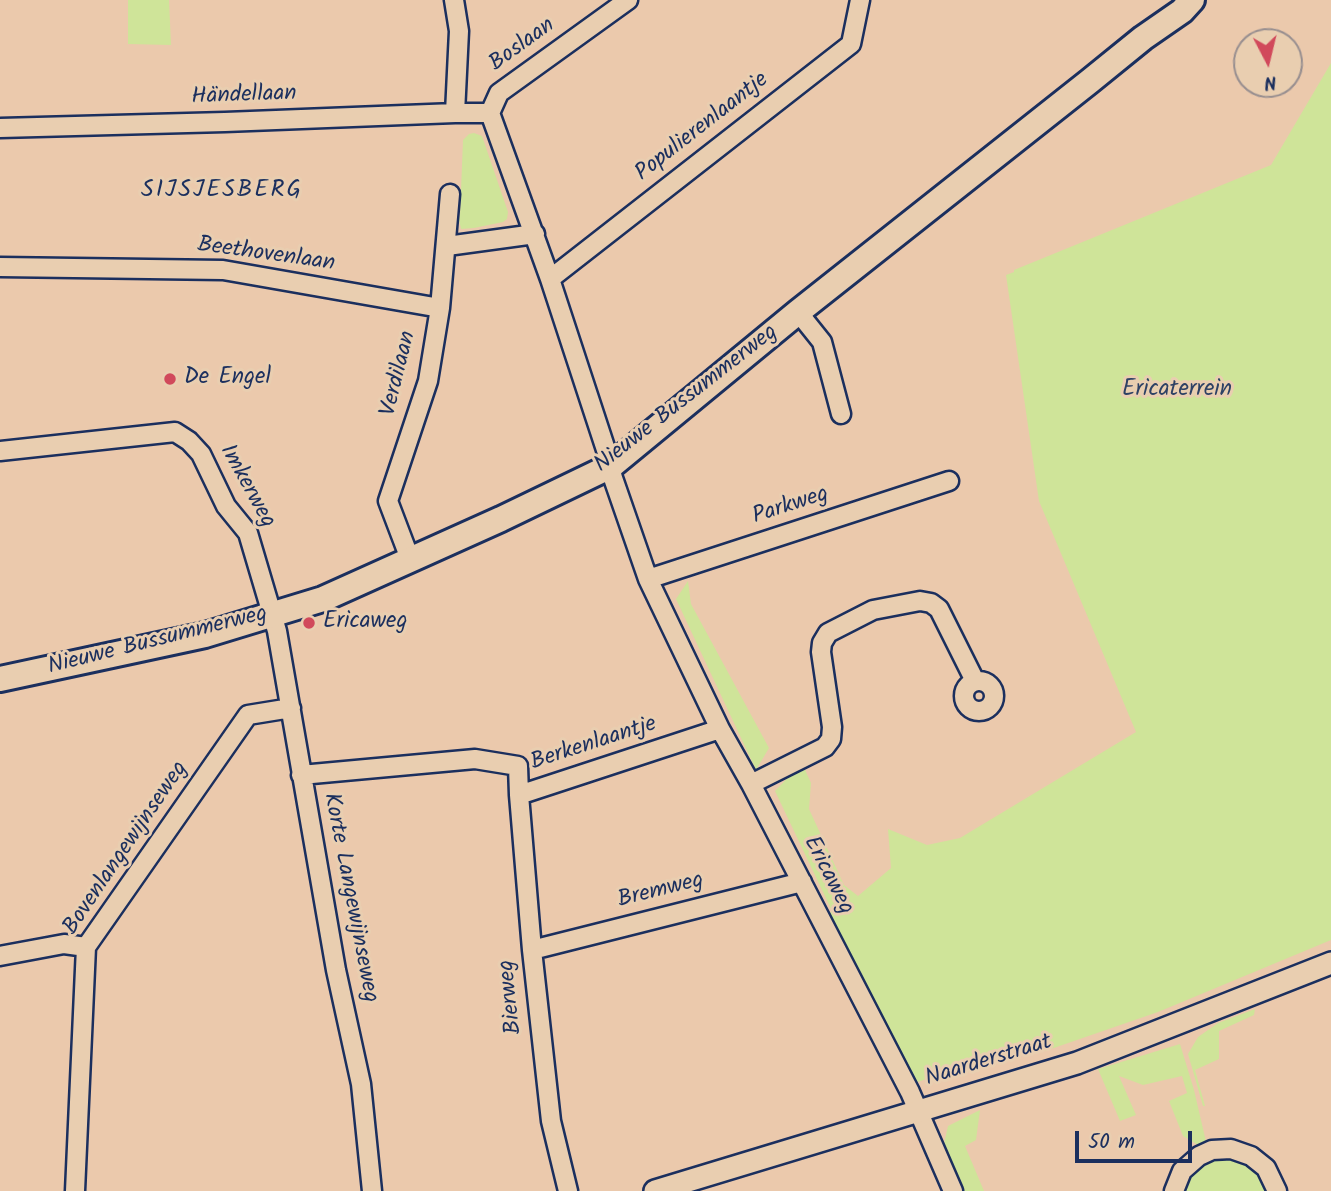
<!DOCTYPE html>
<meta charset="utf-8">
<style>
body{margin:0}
#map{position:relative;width:1331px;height:1191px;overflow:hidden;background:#ebc9ac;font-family:Kalam,sans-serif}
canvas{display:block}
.north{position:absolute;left:1233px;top:28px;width:70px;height:70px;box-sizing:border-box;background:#e9ceb0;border:2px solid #978e8f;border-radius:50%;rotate:173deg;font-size:19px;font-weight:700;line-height:28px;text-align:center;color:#1b2f5e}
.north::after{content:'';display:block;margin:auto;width:24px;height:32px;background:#d1495b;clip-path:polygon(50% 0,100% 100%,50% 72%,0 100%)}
.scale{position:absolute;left:1075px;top:1131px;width:117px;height:32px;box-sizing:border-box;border:4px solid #1b2f5e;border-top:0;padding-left:9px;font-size:21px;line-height:24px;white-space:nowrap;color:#1b2f5e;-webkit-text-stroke:5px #e9ceb0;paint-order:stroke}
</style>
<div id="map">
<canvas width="1331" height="1191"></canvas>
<div class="north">N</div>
<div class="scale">50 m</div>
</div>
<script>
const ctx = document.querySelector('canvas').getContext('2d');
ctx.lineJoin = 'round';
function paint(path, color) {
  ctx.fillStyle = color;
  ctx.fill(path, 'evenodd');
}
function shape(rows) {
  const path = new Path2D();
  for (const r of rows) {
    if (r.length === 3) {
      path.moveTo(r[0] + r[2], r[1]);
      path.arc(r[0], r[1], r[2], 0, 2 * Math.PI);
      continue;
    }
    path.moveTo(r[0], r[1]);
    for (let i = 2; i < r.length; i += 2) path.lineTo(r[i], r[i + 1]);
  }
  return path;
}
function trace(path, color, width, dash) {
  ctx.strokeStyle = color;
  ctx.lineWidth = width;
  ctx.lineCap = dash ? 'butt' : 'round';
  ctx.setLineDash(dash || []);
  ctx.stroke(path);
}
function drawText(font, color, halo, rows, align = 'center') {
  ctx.font = font + ' Kalam,sans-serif';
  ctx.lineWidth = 6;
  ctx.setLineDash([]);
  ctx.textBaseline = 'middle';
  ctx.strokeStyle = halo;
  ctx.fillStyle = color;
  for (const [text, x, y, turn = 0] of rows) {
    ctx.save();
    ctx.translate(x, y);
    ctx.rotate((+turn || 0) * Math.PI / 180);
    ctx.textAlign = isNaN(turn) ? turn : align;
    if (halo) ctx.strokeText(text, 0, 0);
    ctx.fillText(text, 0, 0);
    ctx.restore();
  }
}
const green = shape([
 [128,0,169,0,171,45,128,44],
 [1331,63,1331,940,1158,1012,1045,1051,1042,1039,909,1085,905,1082,830,913,832,911,775,791,802,763,811,783,809,809,844,885,858,896,891,868,888,829,927,845,960,838,1136,732,1039,501,1006,275,1014,272,1014,270,1271,165],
 [474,133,482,136,508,212,507,219,503,222,474,228,461,229,459,220,460,215,463,140,469,134],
 [688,581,691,604,769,748,756,770,676,599],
 [1255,1009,1254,1015,1219,1031,1219,1059,1195,1070,1205,1106,1203,1106,1188,1054,1198,1037,1218,1023],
 [1180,1044,1194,1090,1207,1146,1203,1148,1183,1136,1169,1101,1187,1093,1182,1076,1143,1085,1119,1076,1136,1115,1120,1121,1098,1069],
 [980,1110,976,1140,965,1146,984,1191,963,1191,943,1148,948,1126],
 [1221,1154,1246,1160,1267,1180,1271,1191,1179,1191,1195,1166]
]);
const minor = shape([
 [454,0,459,31,455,113],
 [490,113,550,279,607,453,613,478,648,579,720,729,751,784,910,1092,953,1191],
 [490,113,499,93,628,0],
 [0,128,225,122,455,113,490,113],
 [447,246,535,234],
 [0,267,223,270,440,308],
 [550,279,851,44,860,0],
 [798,312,822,342,841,414],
 [0,451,175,432,189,441,201,454,226,506,248,533,277,631,336,970,361,1084,372,1191],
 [410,559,388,501,428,381,440,308,450,194],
 [648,579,949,481],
 [979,696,15],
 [301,775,475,759,518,766,519,795,720,729],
 [751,784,825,747,831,739,832,727,821,652,822,643,828,633,873,610,920,601,931,603,939,609,975,681],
 [519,795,532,950,551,1121,568,1191],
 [532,950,802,882],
 [0,956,64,944,86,947],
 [75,1191,86,947,248,715,291,708],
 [1174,1191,1182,1171,1199,1156,1212,1150,1231,1149,1251,1156,1266,1168,1277,1191]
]);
const tertiary = shape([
 [655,1191,1077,1063,1331,963]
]);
const secondary = shape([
 [0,679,205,635,323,599,501,519,611,466,798,312,1090,81,1143,38,1182,11,1192,0]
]);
const markers = [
 [170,379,7,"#d1495b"],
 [309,623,7,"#d1495b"]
];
const streetNames = [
 ["Boslaan",523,46,-36],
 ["Händellaan",244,97,-2],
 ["Populierenlaantje",703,128,-38],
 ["Beethovenlaan",266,256,8],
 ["Verdilaan",400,374,-76],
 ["Nieuwe Bussummerweg",687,400,-38],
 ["Imkerweg",246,487,61],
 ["Parkweg",791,507,-18],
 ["Nieuwe Bussummerweg",158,642,-14],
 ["Berkenlaantje",594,745,-18],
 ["Bovenlangewijnseweg",127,849,-56],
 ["Ericaweg",827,876,63],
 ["Bremweg",661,892,-14],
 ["Korte Langewijnseweg",349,898,79],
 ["Bierweg",512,997,-96],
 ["Naarderstraat",989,1062,-17]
];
const poiNames = [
 ["De Engel",184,379],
 ["Ericaweg",323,623]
];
const parkNames = [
 ["Ericaterrein",1177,391]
];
const neighbourhoodNames = [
 ["SIJSJESBERG",222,192]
];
paint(green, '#cfe499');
trace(minor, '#1b2f5e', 23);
trace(tertiary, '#1b2f5e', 26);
trace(secondary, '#1b2f5e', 30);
trace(minor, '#e9ceb0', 18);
trace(tertiary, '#e9ceb0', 21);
trace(secondary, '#e9ceb0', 24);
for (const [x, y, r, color] of markers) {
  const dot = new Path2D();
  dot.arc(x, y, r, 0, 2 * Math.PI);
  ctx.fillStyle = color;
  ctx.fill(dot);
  trace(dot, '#e9ceb0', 2.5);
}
drawText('23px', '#1b2f5e', '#e9ceb0', streetNames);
drawText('23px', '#1b2f5e', '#e9ceb0', poiNames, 'left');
drawText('23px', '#2d4164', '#e9ceb0', parkNames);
ctx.letterSpacing = '2px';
drawText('24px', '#1b2f5e', '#e9ceb0', neighbourhoodNames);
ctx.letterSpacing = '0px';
</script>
